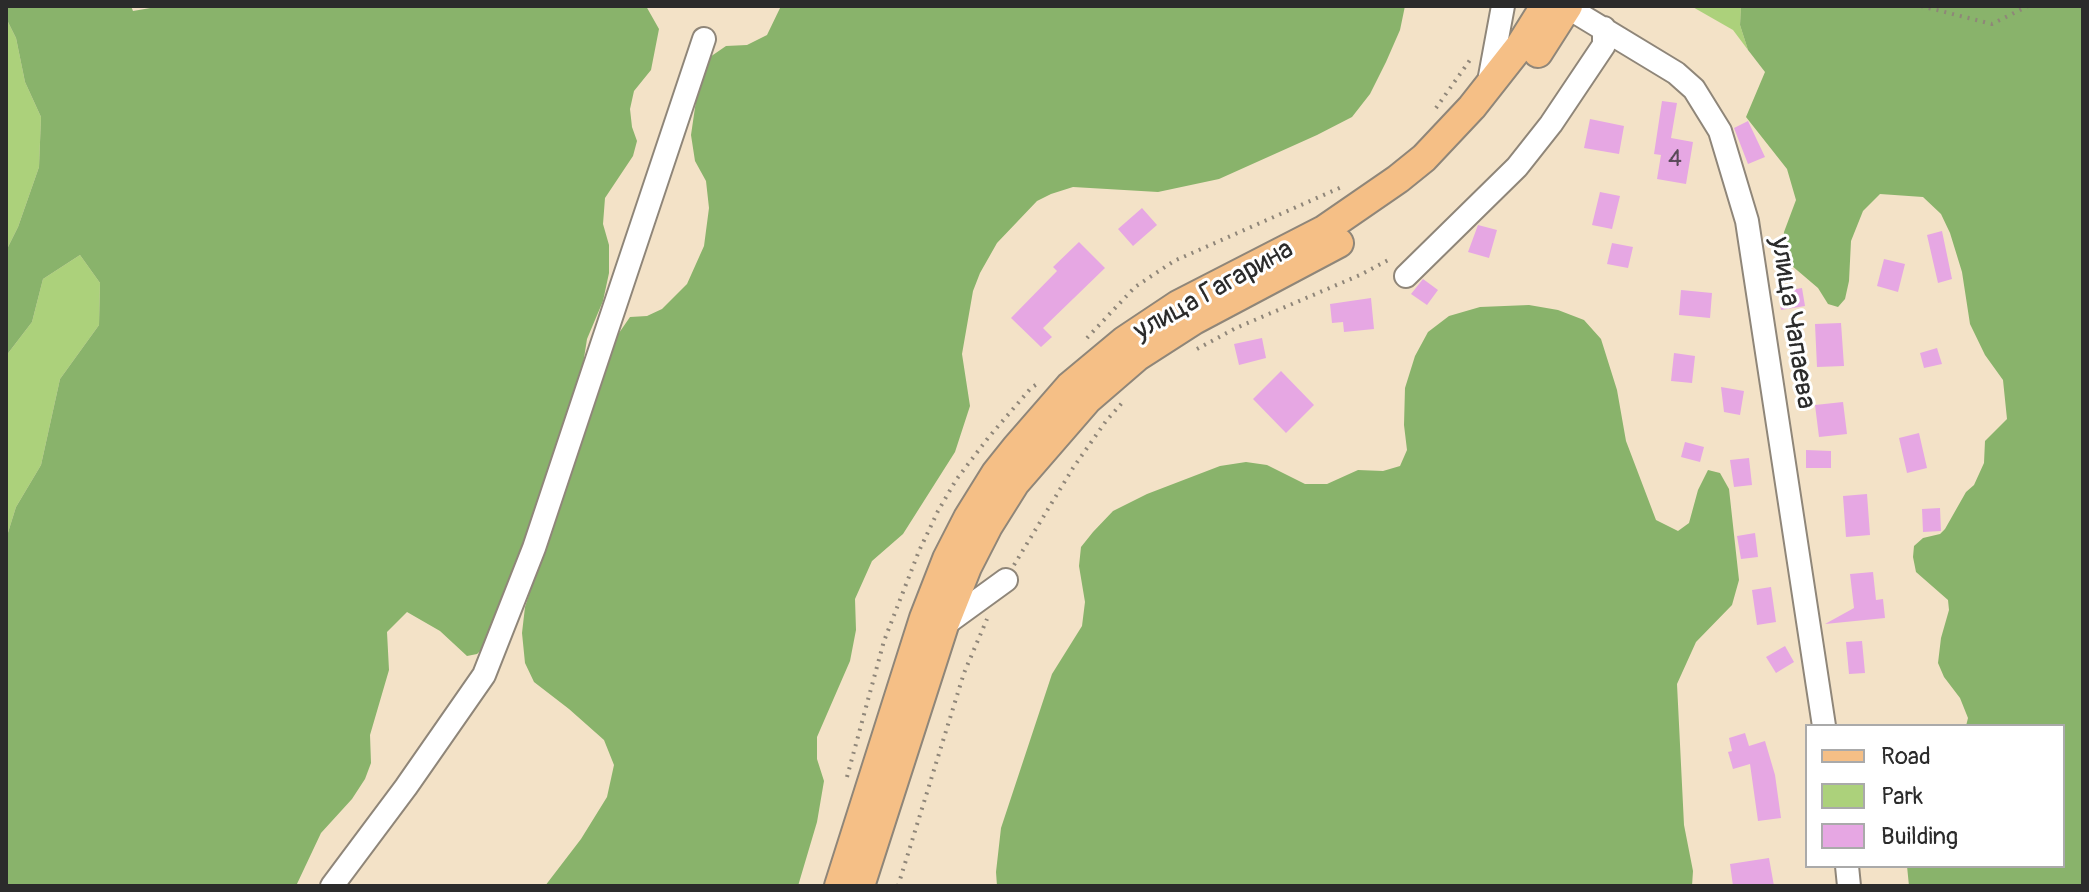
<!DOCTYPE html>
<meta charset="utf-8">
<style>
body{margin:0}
#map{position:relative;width:2089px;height:892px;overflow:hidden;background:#f3e2c7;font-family:Pangolin,sans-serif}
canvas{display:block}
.frame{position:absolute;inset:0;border:8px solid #2b2b2b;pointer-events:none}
.legend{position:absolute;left:1805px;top:724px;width:260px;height:144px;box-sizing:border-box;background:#fff;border:2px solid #aaa;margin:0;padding:10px 14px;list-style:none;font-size:24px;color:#2b2b2b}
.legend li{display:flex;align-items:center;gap:16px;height:40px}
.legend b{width:40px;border:2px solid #aaa}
</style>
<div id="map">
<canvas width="2089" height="892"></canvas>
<div class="frame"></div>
<ul class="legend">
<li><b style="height:10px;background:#f5bf86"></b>Road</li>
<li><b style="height:22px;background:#acd17b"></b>Park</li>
<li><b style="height:22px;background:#e6a7e3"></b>Building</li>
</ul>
</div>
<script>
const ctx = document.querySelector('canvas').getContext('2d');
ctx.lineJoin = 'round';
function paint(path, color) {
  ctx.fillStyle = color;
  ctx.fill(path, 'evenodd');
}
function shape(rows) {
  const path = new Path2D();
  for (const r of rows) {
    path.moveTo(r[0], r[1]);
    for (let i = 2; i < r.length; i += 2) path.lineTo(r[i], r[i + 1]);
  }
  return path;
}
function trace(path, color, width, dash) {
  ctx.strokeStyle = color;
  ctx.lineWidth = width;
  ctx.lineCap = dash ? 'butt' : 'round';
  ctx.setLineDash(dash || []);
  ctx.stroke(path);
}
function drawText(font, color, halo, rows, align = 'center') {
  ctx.font = font + ' Pangolin,sans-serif';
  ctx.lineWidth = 6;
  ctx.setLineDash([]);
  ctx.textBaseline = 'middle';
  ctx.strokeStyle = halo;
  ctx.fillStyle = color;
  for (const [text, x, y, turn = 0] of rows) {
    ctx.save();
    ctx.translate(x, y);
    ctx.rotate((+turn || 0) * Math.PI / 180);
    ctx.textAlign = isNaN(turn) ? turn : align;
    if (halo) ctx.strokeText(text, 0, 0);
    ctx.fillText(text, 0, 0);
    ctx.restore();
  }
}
const green = shape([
 [1691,6,1741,6,1740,25,1748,50,1733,30],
 [6,18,16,38,25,82,41,117,39,167,18,227,6,251],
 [80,255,100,283,99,325,60,379,41,465,16,507,6,539,6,356,32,322,43,279]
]);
const forest = shape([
 [6,6,131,6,133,11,162,6,646,6,659,29,651,70,634,91,630,109,632,127,637,141,633,156,605,198,603,224,609,245,609,273,603,301,587,339,582,371,534,521,490,642,477,654,467,656,440,631,407,612,387,632,389,670,370,735,371,763,365,779,352,799,321,833,296,886,6,886,6,539,16,507,41,465,60,379,99,325,100,283,80,255,43,279,32,322,6,356,6,251,18,227,39,167,41,117,25,82,16,38,6,18],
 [781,6,1405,6,1400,30,1386,62,1370,94,1352,117,1317,135,1219,179,1158,192,1073,187,1051,194,1037,201,997,243,980,273,973,291,962,354,970,406,955,452,903,534,872,561,855,599,856,630,850,661,817,737,817,759,824,781,817,822,798,886,545,886,581,839,607,797,614,765,604,740,569,709,534,682,525,663,522,633,525,607,610,346,630,317,647,316,662,309,687,284,704,246,709,208,706,181,695,161,691,135,698,87,710,57,726,46,747,45,767,35],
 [1741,6,2079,6,2083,10,2083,886,1909,886,1907,866,2063,866,2063,726,1966,726,1968,718,1960,698,1944,677,1938,663,1941,638,1949,610,1948,600,1916,572,1913,557,1914,546,1923,538,1940,534,1945,529,1966,492,1974,485,1984,463,1985,441,2007,419,2003,380,1985,355,1970,324,1962,272,1950,233,1941,214,1923,197,1880,194,1863,211,1851,241,1849,281,1845,299,1838,307,1828,304,1818,288,1791,265,1783,250,1784,232,1796,200,1787,169,1746,117,1765,72,1748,50,1740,25],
 [1529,305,1558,310,1584,320,1601,339,1617,390,1626,441,1656,520,1678,531,1689,523,1698,490,1708,470,1720,473,1729,489,1739,580,1732,605,1696,642,1677,684,1684,825,1693,871,1692,886,997,886,996,872,1001,828,1052,674,1082,626,1085,602,1079,566,1081,547,1093,532,1113,511,1147,494,1220,466,1246,462,1267,465,1305,484,1327,484,1358,470,1383,471,1400,466,1407,450,1404,425,1405,388,1415,356,1428,332,1449,316,1480,307]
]);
const building = shape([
 [1662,101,1677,103,1671,138,1693,142,1686,184,1657,179,1661,155,1654,154],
 [1590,119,1624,126,1619,154,1584,148],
 [1748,121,1765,157,1748,164,1734,128],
 [1600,192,1620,196,1612,229,1592,225],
 [1142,208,1157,225,1133,246,1118,229],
 [1478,225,1497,230,1489,258,1468,252],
 [1942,231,1952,279,1938,283,1927,235],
 [1079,242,1105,268,1043,328,1052,337,1041,347,1011,318,1057,271,1053,267],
 [1612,243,1633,247,1628,268,1607,264],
 [1884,259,1905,264,1898,292,1877,286],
 [1423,279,1438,290,1427,305,1411,294],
 [1802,288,1805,306,1781,310,1778,292],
 [1681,290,1712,293,1710,318,1679,315],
 [1371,298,1374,329,1344,332,1343,322,1332,323,1330,304],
 [1841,323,1844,366,1817,367,1815,324],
 [1262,338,1266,358,1239,365,1234,344],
 [1937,348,1942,364,1924,368,1920,353],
 [1674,353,1695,356,1692,383,1671,381],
 [1281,371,1314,405,1286,433,1253,399],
 [1721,387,1744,391,1740,415,1724,412],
 [1843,402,1847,434,1819,437,1815,405],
 [1919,433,1927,468,1907,473,1899,438],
 [1685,442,1704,447,1700,462,1681,457],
 [1806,450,1831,451,1831,468,1806,468],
 [1749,458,1752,485,1734,487,1730,460],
 [1867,494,1870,535,1846,537,1843,496],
 [1940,508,1941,531,1923,532,1922,509],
 [1755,533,1758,557,1741,559,1737,536],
 [1873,572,1876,600,1883,599,1885,618,1825,624,1854,608,1850,574],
 [1771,587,1776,622,1757,625,1752,590],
 [1862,641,1865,673,1849,674,1846,642],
 [1785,646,1794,662,1776,673,1766,657],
 [1745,733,1749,746,1765,741,1775,775,1781,818,1758,821,1750,764,1733,769,1728,752,1732,751,1729,738],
 [1769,858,1774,886,1733,886,1730,864]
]);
const path = shape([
 [1921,6,1992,24,2028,6],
 [1436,108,1470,60],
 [1087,338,1135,287,1174,261,1344,186],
 [1197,349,1236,328,1360,275,1392,258],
 [1014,565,1073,468,1106,421,1122,403],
 [847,777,884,641,919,551,938,511,956,480,988,438,1031,388,1040,382],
 [898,886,964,673,987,619]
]);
const minor = shape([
 [1567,7,1676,73,1694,89,1720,131,1747,221,1824,726],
 [1488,87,1503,6],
 [1406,276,1517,167,1551,124,1604,45,1604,28],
 [944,625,1006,580],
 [1847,866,1849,886],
 [332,886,406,787,484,675,534,548,704,39]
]);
const major = shape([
 [1538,53,1568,6],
 [839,886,924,618,947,559,968,518,996,473,1016,448,1070,386,1124,341,1178,305,1324,230,1398,179,1424,158,1472,107,1520,46,1545,6],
 [860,886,944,625,967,567,988,526,1015,483,1087,400,1138,356,1194,320,1339,243]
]);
const numberNames = [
 ["4",1675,160]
];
const streetNames = [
 ["улица Гагарина",1214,291,-29],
 ["улица Чапаева",1792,323,81]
];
paint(green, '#acd17b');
paint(forest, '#89b36b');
paint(building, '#e6a7e3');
trace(minor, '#8f8679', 26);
trace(major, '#8f8679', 32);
trace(path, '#8f8679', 4, [2, 6]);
trace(minor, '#fff', 22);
trace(major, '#f5bf86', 28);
drawText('24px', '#5a4a59', null, numberNames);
drawText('28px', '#2b2b2b', '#fff', streetNames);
</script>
